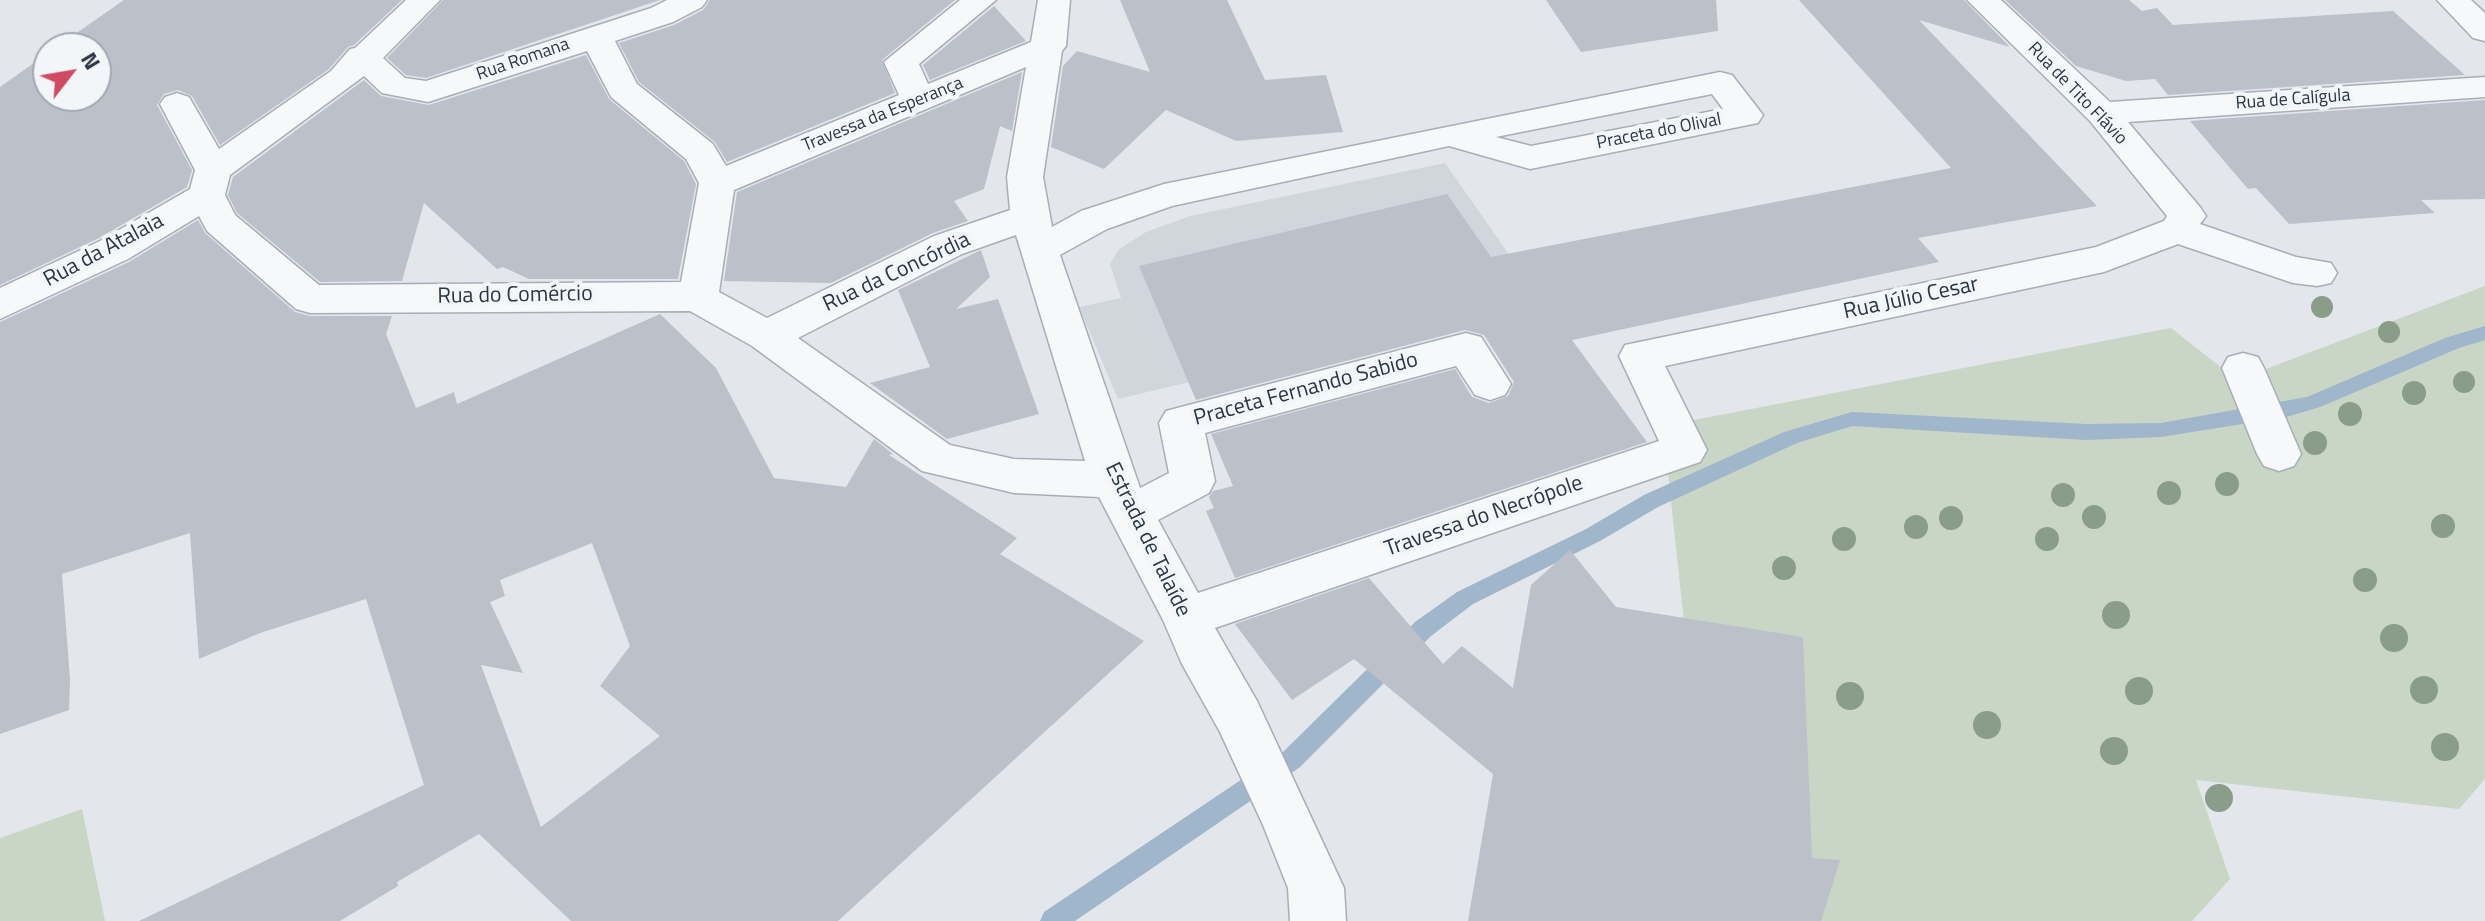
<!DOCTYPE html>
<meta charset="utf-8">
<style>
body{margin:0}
#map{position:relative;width:2485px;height:921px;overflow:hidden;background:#e3e7eb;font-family:"Titillium Web",sans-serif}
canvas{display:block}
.north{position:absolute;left:32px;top:32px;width:80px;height:80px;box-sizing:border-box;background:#f3f6f9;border:2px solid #a3a9b1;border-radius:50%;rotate:59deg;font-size:22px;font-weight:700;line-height:32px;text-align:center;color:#2b3544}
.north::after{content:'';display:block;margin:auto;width:28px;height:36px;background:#cf4a62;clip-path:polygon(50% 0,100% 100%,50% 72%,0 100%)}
</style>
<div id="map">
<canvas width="2485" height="921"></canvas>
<div class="north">N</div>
</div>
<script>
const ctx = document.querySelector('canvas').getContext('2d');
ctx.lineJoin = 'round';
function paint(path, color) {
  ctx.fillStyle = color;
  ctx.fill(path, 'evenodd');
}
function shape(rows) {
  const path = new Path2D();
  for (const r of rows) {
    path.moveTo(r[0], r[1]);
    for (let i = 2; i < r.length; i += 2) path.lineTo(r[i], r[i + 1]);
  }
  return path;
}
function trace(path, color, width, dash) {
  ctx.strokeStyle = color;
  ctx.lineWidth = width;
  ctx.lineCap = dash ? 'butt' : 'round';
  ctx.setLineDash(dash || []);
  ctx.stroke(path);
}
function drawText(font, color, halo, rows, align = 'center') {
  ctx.font = font + ' "Titillium Web",sans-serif';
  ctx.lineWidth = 8;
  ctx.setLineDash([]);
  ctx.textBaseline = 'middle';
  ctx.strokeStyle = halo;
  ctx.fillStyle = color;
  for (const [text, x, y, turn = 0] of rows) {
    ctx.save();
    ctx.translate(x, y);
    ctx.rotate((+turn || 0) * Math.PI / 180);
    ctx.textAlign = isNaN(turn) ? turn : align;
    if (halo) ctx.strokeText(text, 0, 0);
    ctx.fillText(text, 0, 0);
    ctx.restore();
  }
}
const built = shape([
 [1445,163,1529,283,1498,309,1118,399,1079,307,1121,298,1110,264,1118,250,1146,232,1190,216]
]);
const green = shape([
 [2485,286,2485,779,2459,809,2196,780,2230,879,2192,921,1746,921,1686,640,1663,426,2171,328,2237,380],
 [82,809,105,921,0,921,0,838]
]);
const stream = shape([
 [2485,326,2485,340,2459,348,2320,407,2286,417,2161,437,2086,440,1852,426,1797,443,1658,507,1600,541,1473,604,1431,636,1300,767,1075,921,1040,921,1044,912,1284,751,1415,622,1457,592,1586,529,1644,495,1784,432,1852,412,2086,424,2161,423,2307,397,2445,338,2485,326]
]);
const building = shape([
 [124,0,402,0,354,45,348,47,329,69,220,145,192,96,178,90,164,94,157,105,192,170,187,187,99,238,0,285,0,87,48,53,48,96,96,96,96,48,55,48],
 [443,0,660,0,426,78,406,75,387,58],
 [710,0,955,0,882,60,895,93,727,162,715,142,639,82,619,43,674,25,703,10],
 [1120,0,1227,0,1265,80,1326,75,1343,132,1236,141,1166,110,1104,169,1051,147,1063,66,1077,51,1150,72],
 [1546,0,1716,0,1718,31,1581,52],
 [1799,0,1964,0,2010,47,1919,20,2097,206,1918,238,1939,262,1572,340,1647,442,1235,578,1206,511,1214,508,1209,497,1213,491,1233,486,1211,434,1455,369,1472,397,1489,403,1508,396,1514,382,1484,335,1465,330,1196,400,1139,266,1447,194,1491,257,1951,168],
 [2005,0,2129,0,2142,11,2157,8,2173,25,2393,11,2465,75,2168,95,2155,79,2126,81,2076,66],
 [994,6,1026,41,930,80,923,65],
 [586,55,609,99,684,161,696,184,678,279,529,279,503,267,497,269,424,203,402,281,320,282,237,213,228,195,233,177,364,80,381,96,429,105],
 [1022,72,1012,131,1000,126,984,189,954,201,968,221,933,233,831,283,724,281,737,192],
 [2485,100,2485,199,2421,200,2435,213,2289,224,2256,188,2248,189,2190,121],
 [198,220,205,233,295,312,310,316,392,316,386,334,416,408,454,392,457,404,660,314,716,368,774,478,846,487,874,439,893,454,889,455,1017,538,1000,554,1144,641,838,921,571,921,479,834,397,882,398,886,340,921,139,921,424,785,366,599,260,633,199,659,190,533,62,574,70,679,69,710,0,734,0,322,129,262],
 [592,543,630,646,600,686,660,736,541,827,481,665,523,673,490,602,505,596,500,580],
 [981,250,990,277,956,309,998,299,1039,414,947,439,870,383,930,367,898,290],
 [1570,550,1616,607,1803,637,1812,858,1840,860,1821,921,1468,921,1493,774,1354,659,1292,700,1235,624,1369,578,1443,664,1462,646,1513,688,1531,585]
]);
const street = shape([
 [406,0,440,0,383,58,405,78,426,81,651,8,667,0,707,0,702,7,673,22,615,41,637,84,713,144,726,166,899,95,884,62,960,0,996,0,919,64,928,84,1031,42,1038,0,1070,0,1066,46,1062,51,1043,177,1052,227,1081,211,1164,184,1720,72,1732,75,1763,115,1758,123,1530,169,1449,146,1172,206,1107,229,1060,255,1140,488,1169,473,1159,423,1166,411,1181,407,1466,333,1481,337,1511,384,1505,395,1490,400,1475,395,1456,366,1205,433,1215,481,1209,493,1158,520,1198,593,1659,441,1619,356,1625,345,2096,247,2164,221,2167,216,2090,121,1967,0,2001,0,2110,102,2485,77,2485,97,2128,122,2200,207,2206,216,2200,224,2296,257,2331,263,2337,273,2331,283,2317,286,2293,283,2178,244,2104,272,1665,366,1707,450,1700,462,1215,628,1257,701,1344,888,1346,921,1290,921,1288,888,1263,825,1220,732,1182,664,1163,620,1099,497,1014,493,922,471,752,346,690,311,310,313,296,309,207,231,199,216,128,259,0,319,0,288,100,241,190,189,195,170,160,104,165,97,177,93,189,97,219,149,331,71,350,49,355,48,406,0],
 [587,51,611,97,686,159,699,183,681,282,319,285,235,215,225,195,230,175,364,76,382,93,428,102,587,51],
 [1026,67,1007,177,1010,210,934,236,767,318,719,292,734,190,1026,67],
 [1712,94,1723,109,1531,146,1496,137,1712,94],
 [1016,235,1085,461,1014,459,950,445,798,338,962,254,1016,235],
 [2437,0,2471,0,2485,13,2485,41,2473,38,2437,0],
 [2243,353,2258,357,2264,368,2301,454,2294,466,2279,471,2264,466,2257,454,2222,368,2228,357,2243,353]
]);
const trees = [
 [2322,307,11],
 [2389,332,11],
 [2464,382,11],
 [2414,393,12],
 [2350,414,12],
 [2315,443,12],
 [2227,484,12],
 [2169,493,12],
 [2063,495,12],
 [2094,517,12],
 [1951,518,12],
 [2443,526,12],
 [1916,527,12],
 [1844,539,12],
 [2047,539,12],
 [1784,568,12],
 [2365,580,12],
 [2116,615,14],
 [2394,638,14],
 [2424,690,14],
 [2139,691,14],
 [1850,696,14],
 [1987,725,14],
 [2445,747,14],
 [2114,751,14],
 [2219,798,14]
];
const farStreetnames = [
 ["Rua Romana",523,60,-19],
 ["Rua de Tito Flávio",2077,94,46],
 ["Rua de Calígula",2293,100,-4],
 ["Travessa da Esperança",883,115,-22],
 ["Praceta do Olival",1659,132,-11]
];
const streetNames = [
 ["Rua da Atalaia",104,251,-28],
 ["Rua da Concórdia",897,273,-25],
 ["Rua do Comércio",515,296,-1],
 ["Rua Júlio Cesar",1911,299,-12],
 ["Praceta Fernando Sabido",1306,390,-15],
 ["Travessa do Necrópole",1484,517,-19],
 ["Estrada de Talaíde",1147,540,64]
];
paint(built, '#d1d6dd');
paint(green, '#c9d5c5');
paint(stream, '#9fb6cb');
paint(building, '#bbc0c9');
trace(street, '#a8aeb6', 3);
paint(street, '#f6f8f9');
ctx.fillStyle = '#8a9d89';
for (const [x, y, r] of trees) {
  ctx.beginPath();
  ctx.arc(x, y, r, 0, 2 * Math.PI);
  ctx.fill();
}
drawText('18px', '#2b3544', '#f3f6f9', farStreetnames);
drawText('22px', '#2b3544', '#f3f6f9', streetNames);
</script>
